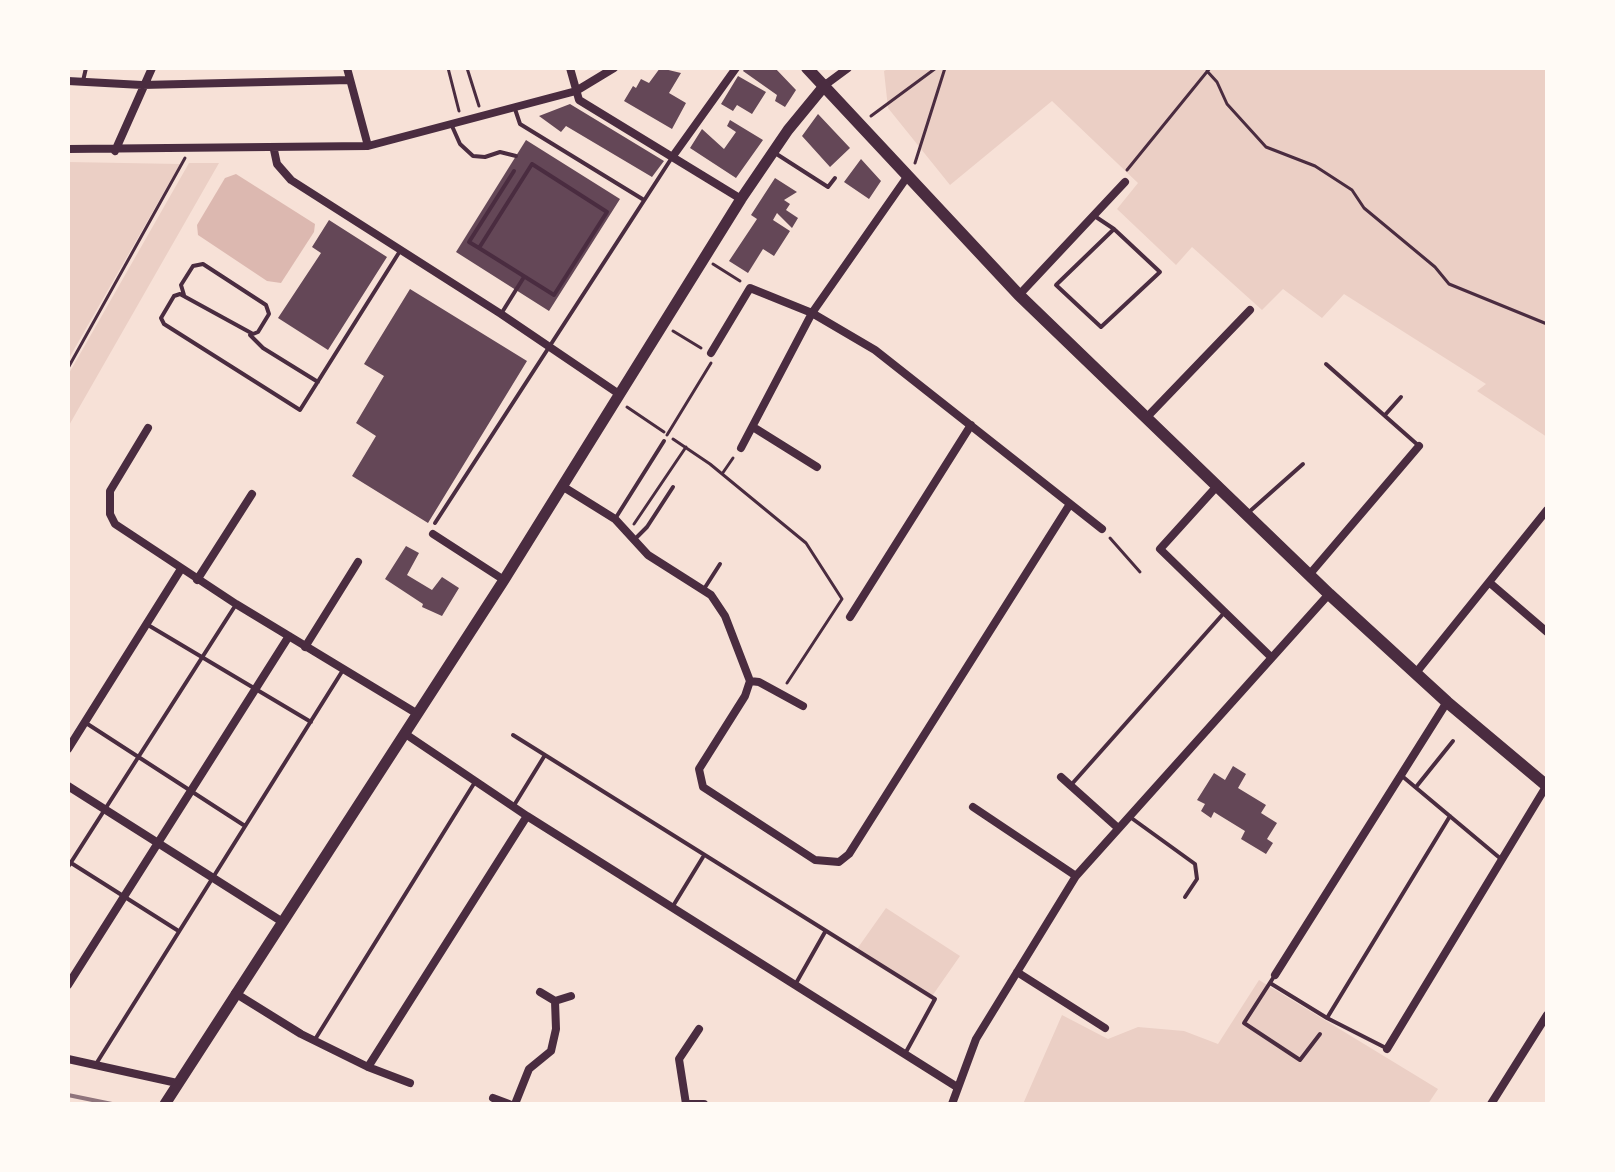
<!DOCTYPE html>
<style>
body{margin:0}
#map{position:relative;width:1615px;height:1172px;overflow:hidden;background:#f7e1d7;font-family:Montserrat,sans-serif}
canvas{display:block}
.frame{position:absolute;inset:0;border:70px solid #fffaf5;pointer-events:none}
</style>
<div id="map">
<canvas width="1615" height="1172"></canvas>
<div class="frame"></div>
</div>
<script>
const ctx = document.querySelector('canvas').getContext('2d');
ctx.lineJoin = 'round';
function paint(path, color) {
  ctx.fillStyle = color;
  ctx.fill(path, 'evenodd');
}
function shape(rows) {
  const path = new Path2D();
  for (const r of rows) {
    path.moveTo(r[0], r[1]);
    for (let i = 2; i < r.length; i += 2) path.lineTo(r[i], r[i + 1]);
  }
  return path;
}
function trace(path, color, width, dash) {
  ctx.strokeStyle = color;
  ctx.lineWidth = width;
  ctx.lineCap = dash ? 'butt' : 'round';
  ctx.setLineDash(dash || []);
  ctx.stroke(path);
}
const green = shape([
 [890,68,1547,68,1547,437,1477,391,1486,384,1344,294,1322,318,1283,289,1262,310,1192,247,1176,265,1117,209,1138,183,1052,101,950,185,888,108,884,71],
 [68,162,180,164,68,360],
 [189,163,219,163,68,427,68,375],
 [886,908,960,956,930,999,857,949],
 [1259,980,1438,1089,1428,1104,1023,1104,1062,1015,1108,1039,1138,1027,1184,1031,1218,1044]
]);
const water = shape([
 [236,174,315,224,314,232,281,283,267,281,198,235,197,225,225,178]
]);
const building = shape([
 [660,68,681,73,669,93,686,103,672,129,624,101,633,86,636,88,641,79,649,83],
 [745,68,775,68,796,90,785,107,775,101,777,95,743,71],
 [738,76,766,92,752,114,737,105,733,111,721,104],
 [570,104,664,161,652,177,566,126,561,132,539,116],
 [818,114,850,148,830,167,802,136],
 [730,120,763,140,736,178,690,148,702,129,724,149,736,132,727,126],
 [526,140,620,199,549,311,456,252],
 [861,159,881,181,869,199,844,182],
 [775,178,797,192,784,200,790,204,786,210,798,218,792,228,777,213,773,220,790,231,774,256,763,249,748,273,729,261,757,219,751,215],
 [329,220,387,257,328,350,278,318,321,253,312,247],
 [410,289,527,361,428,523,352,476,376,436,356,423,384,376,364,364],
 [406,546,419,553,407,575,432,590,442,577,459,588,442,616,422,607,423,604,385,579],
 [1233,766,1246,774,1238,788,1266,805,1261,813,1277,823,1267,839,1273,843,1266,854,1241,839,1245,831,1214,812,1211,818,1201,811,1205,804,1197,800,1214,773,1225,780]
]);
const path = shape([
 [448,68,459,111],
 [467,68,479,106],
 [1207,71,1217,82,1227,104,1266,147,1315,166,1352,190,1364,208,1435,267,1449,284,1547,324],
 [871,116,936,68],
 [915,163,945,68],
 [1127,170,1210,68],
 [713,264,740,281],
 [673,331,701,348],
 [68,368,185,158],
 [627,407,664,432],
 [667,435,711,363],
 [673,439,710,464,806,543,842,599,787,683],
 [722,474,733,458],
 [634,524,686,447],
 [1110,538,1140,572]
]);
const service = shape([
 [83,81,86,68],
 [515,109,520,124,644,200],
 [452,126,460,144,473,156,485,157,500,152,516,156],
 [775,153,828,187,835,178],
 [532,164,607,212,554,295,479,248,532,164],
 [1096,217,1114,229,1160,272,1101,327,1056,285,1114,229],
 [479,248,469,242,514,171],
 [184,295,181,285,193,266,203,264,266,305,269,314,258,332,253,334,180,294,174,296,161,318,164,324,300,410,400,251],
 [501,314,524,277],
 [250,335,263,348,318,382],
 [1326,364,1419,446],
 [1385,415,1401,397],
 [1249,512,1303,464],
 [615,519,664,441],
 [435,523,671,159],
 [636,538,647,527,673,487],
 [704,589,720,564],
 [148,625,311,722],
 [86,723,245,826],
 [513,735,935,999,906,1052],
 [1402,776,1501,859],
 [1071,785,1223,614],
 [1416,787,1453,741],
 [513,807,545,755],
 [1130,817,1195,864,1197,879,1185,897],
 [68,861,177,930],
 [68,867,235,606],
 [673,906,703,857],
 [1275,975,1244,1023,1300,1060,1320,1034],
 [1270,983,1327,1018,1450,816],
 [795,985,825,932],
 [1327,1018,1386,1048],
 [314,1041,475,782],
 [96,1064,343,670]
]);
const minor = shape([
 [347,68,368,146],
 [570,68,579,100,741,199],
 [68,81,142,85,350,80],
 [825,85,848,68],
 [68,149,368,146,576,91,614,68],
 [274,150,277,164,291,180,501,314,619,394],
 [115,151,152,68],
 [673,156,736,68],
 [1019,295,1125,182],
 [711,353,750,288,812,313,875,350,1102,529],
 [1148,416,1250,310],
 [753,427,817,467],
 [148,428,110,491,110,514,115,524,236,604,416,713],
 [741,448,812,313,907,177],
 [1218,485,1160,549,1271,657],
 [562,486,615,519,648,555,711,595,725,616,750,681],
 [433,534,504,580],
 [1309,575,1419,446],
 [197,580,252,494],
 [1490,583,1547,632],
 [850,617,971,425],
 [305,647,358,562],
 [1415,674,1547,510],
 [750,681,745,696,699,769,703,787,815,860,839,862,849,854,1070,504],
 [750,681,759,682,803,706],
 [404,733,527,816,957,1087],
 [68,749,181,569],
 [1061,777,1118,828],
 [68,786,281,921],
 [973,807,1076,876],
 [1017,972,1105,1028],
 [1275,975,1447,702],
 [68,985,289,636],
 [235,993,301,1034,368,1067,410,1083],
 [555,1001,571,996],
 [1387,1049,1547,785],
 [68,1059,177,1083],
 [368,1067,527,816],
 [493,1098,509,1104],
 [515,1104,529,1069,551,1051,556,1029,555,1001,540,992],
 [686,1104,679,1059,699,1029],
 [690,1104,704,1104],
 [952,1104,976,1039,1076,876,1329,594],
 [1491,1104,1547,1015]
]);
const secondary = shape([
 [165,1104,504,580,741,199,788,130,825,85]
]);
const primary = shape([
 [807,68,1019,295,1329,594,1447,702,1547,786]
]);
const rail = shape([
 [68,1095,112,1104]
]);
paint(green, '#ebcfc5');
paint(water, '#dcb8b0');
paint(building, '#644757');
trace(path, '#4a2c40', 3);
trace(service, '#4a2c40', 4);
trace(minor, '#4a2c40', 8);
trace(secondary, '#4a2c40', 11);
trace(primary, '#4a2c40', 12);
trace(rail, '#8f747c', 4);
</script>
